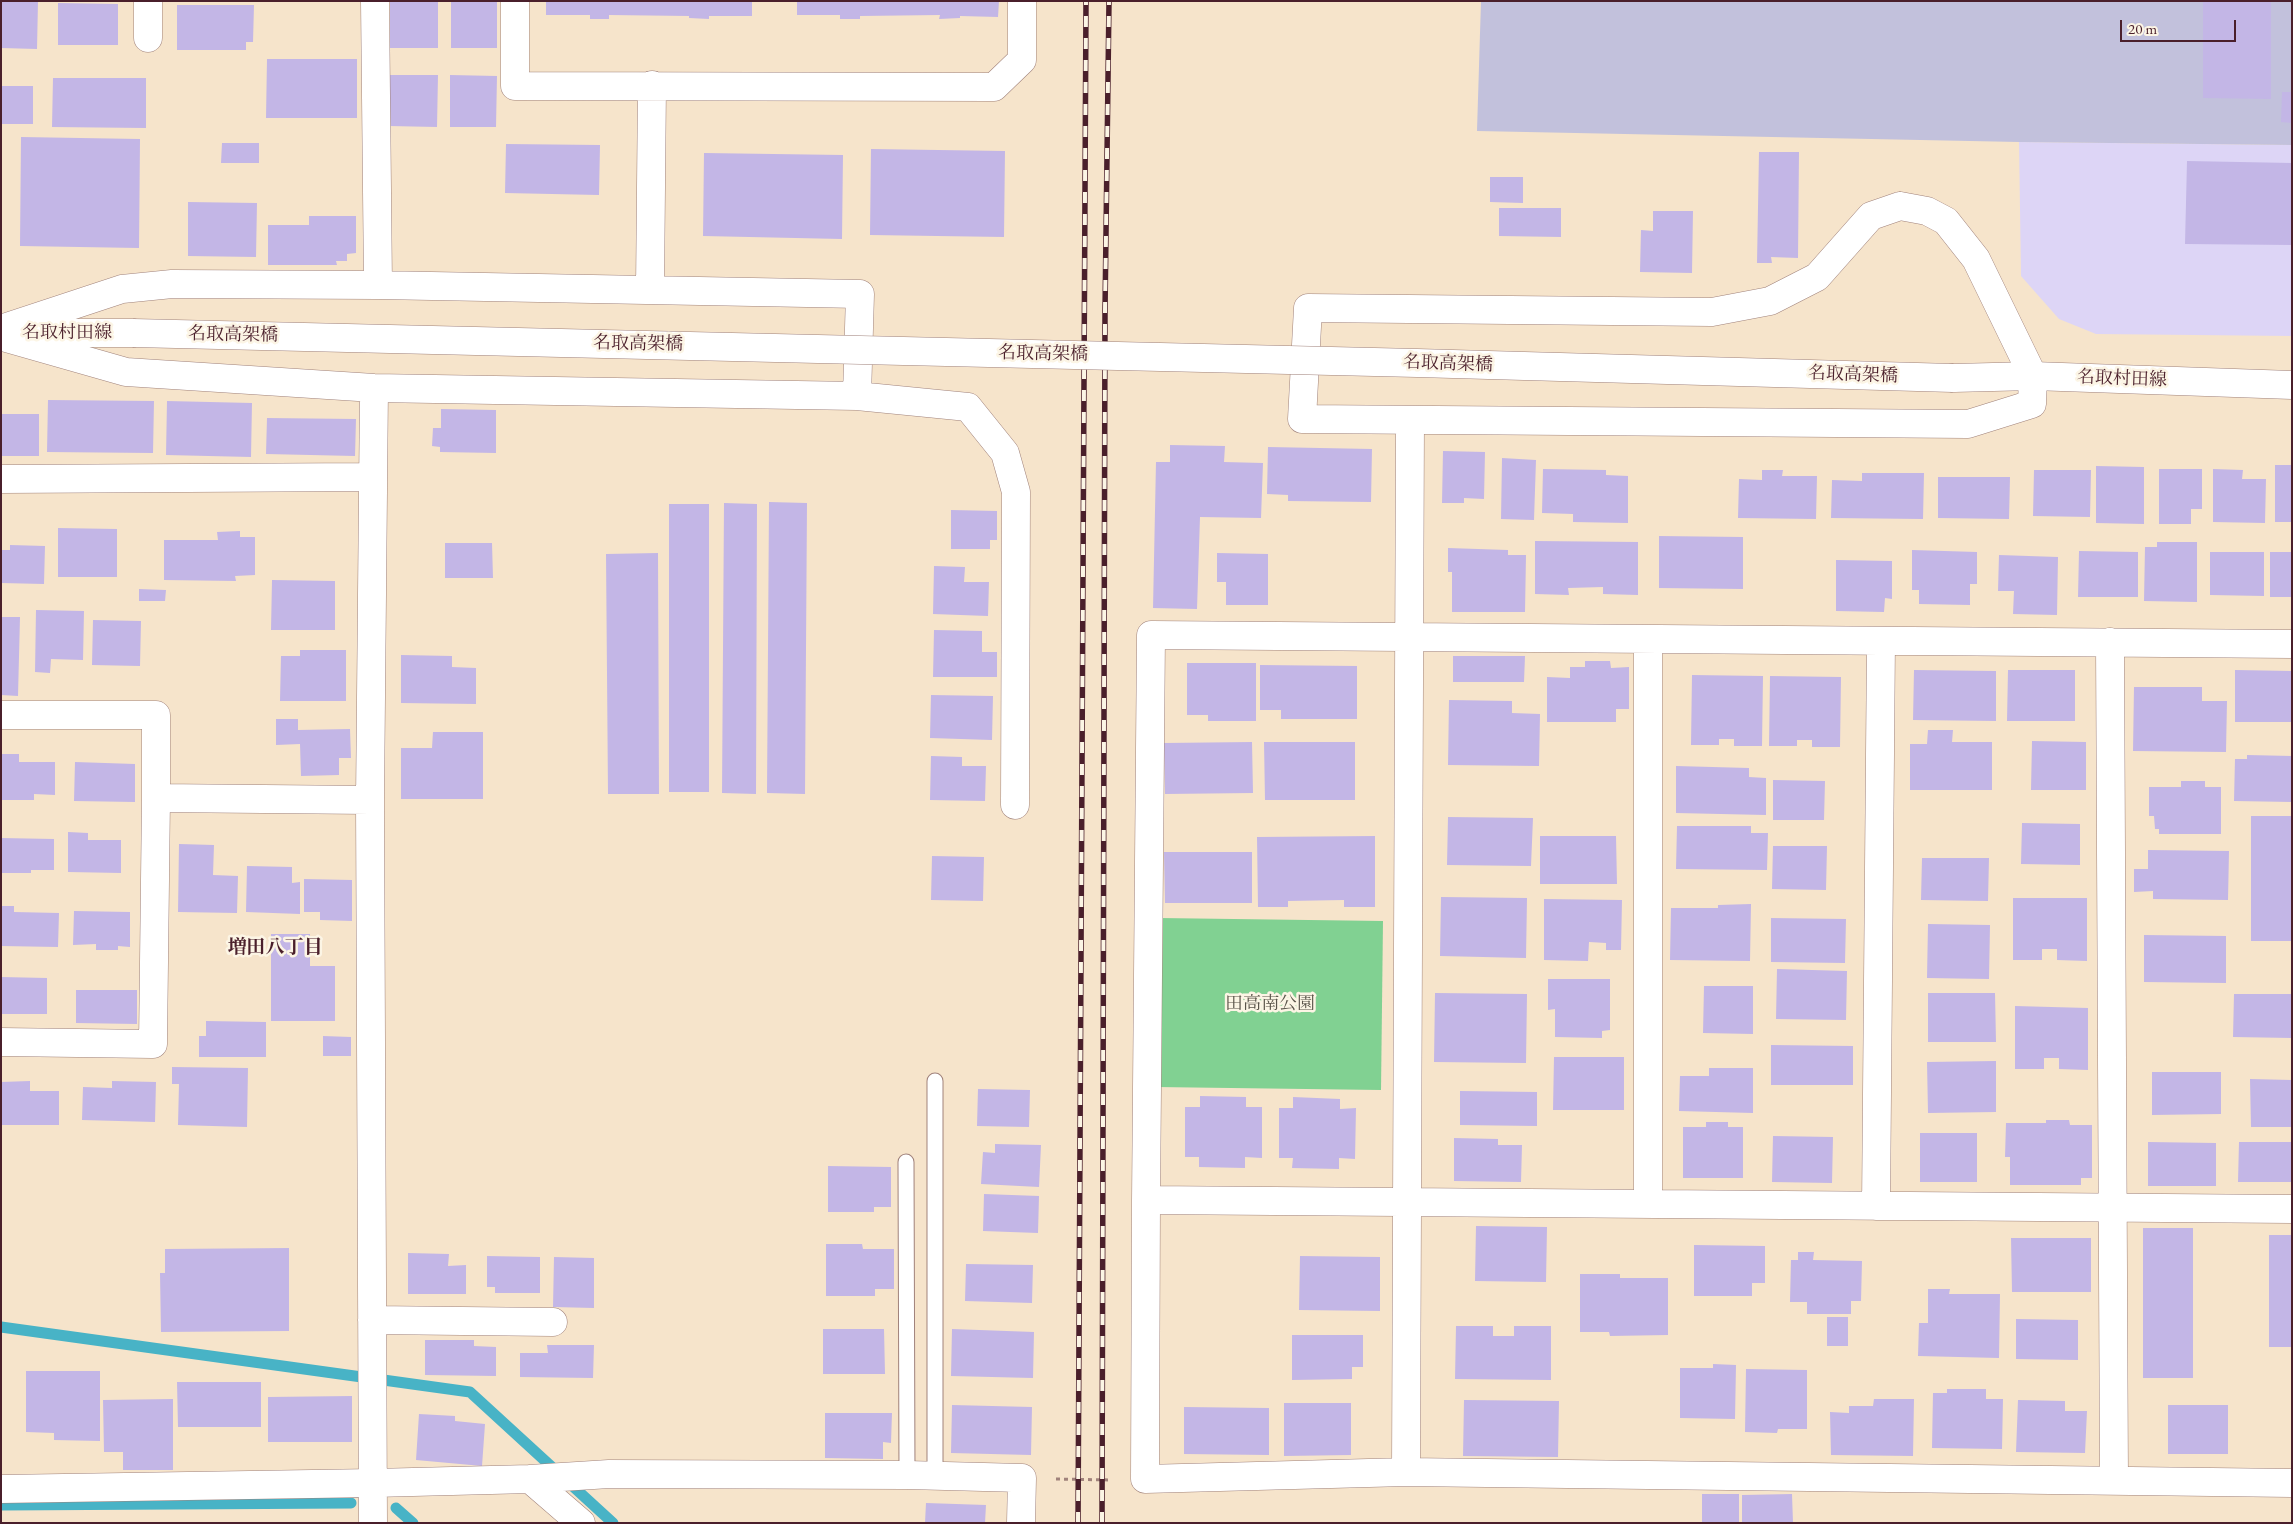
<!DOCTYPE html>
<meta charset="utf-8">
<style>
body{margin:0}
#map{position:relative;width:2293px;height:1524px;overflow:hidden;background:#f6e4cb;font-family:"EB Garamond",serif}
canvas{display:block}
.frame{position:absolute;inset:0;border:2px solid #4a1f2b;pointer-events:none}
.scale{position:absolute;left:2120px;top:20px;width:116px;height:22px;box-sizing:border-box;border:2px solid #4a1f2b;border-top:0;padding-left:6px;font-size:15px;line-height:18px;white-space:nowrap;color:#4a1f2b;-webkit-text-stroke:4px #fcf5e5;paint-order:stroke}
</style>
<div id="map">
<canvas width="2293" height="1524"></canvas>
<div class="frame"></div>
<div class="scale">20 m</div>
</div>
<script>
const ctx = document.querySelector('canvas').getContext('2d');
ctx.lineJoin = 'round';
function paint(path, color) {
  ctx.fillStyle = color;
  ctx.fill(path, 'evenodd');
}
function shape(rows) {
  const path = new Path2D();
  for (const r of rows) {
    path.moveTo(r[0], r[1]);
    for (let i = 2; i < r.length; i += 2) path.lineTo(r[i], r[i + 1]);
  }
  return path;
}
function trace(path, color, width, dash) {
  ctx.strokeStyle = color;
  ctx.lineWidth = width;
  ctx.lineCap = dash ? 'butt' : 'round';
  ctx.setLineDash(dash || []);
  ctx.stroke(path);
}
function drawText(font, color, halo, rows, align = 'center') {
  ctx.font = font + ' "EB Garamond","Noto Serif JP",serif';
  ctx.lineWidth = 5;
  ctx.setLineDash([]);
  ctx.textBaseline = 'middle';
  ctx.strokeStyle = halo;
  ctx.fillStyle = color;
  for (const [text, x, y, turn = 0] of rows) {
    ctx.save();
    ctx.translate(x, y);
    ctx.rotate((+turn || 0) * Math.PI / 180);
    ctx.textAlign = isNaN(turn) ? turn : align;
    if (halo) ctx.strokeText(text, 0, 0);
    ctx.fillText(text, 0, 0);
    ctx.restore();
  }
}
const built = shape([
 [2019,142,2292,145,2292,336,2096,334,2059,319,2021,276]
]);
const industrial = shape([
 [1481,1,2292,1,2292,145,2019,142,1477,131]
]);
const green = shape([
 [1159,918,1383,921,1381,1090,1156,1087]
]);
const stream = shape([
 [1,1327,470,1392,613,1523],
 [1,1505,351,1503],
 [396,1508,413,1523]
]);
const building = shape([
 [1,1,38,1,37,49,1,48],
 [390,1,438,1,438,48,390,48],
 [451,1,497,1,497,48,451,48],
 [546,1,752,1,752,16,709,16,709,19,689,18,689,16,609,15,609,19,590,19,590,15,546,15],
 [797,1,999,1,998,17,960,16,960,18,939,19,940,15,860,16,860,19,840,19,840,15,797,15],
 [2203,1,2271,1,2271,99,2203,98],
 [58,3,118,4,118,45,58,45],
 [177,5,254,5,253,42,246,42,246,50,177,50],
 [267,59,357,59,357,118,266,118],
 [389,75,438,75,437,127,389,126],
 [450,75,497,76,496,127,450,127],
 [53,78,146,78,146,128,52,127],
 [1,86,33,86,33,124,1,124],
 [2282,92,2292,92,2292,123,2281,122],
 [21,137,140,139,139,248,20,246],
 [222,143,259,143,259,163,221,163],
 [506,144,600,145,599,195,505,193],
 [871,149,1005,151,1004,237,870,235],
 [1759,152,1799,152,1798,258,1771,257,1772,263,1757,263],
 [704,153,843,155,842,239,703,236],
 [2187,161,2292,163,2292,245,2185,244],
 [1490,177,1523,177,1523,203,1490,202],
 [188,202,257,203,256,257,188,256],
 [1499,208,1561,208,1561,237,1499,236],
 [1653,211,1693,211,1692,273,1640,272,1641,230,1653,231],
 [309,216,356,216,356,253,347,254,347,261,336,261,337,265,268,265,268,225,309,225],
 [48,400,154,401,153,453,47,452],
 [167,401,252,403,251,457,166,455],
 [441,409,496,410,496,453,440,452,440,447,432,446,433,428,441,428],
 [1,414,39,414,39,456,1,456],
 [267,418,356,419,355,456,266,454],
 [1170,445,1225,446,1224,462,1263,463,1261,518,1200,517,1197,609,1153,608,1156,462,1170,462],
 [1268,447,1372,449,1371,502,1288,501,1288,495,1267,494],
 [1443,451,1485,452,1484,499,1464,498,1464,503,1442,503],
 [1502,458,1536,460,1534,520,1501,519],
 [2275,465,2292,465,2292,522,2275,522],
 [2096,466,2144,467,2144,524,2096,523],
 [1543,469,1606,470,1606,475,1628,476,1628,523,1573,522,1573,514,1542,513],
 [2159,469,2202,469,2202,509,2191,509,2191,524,2159,524],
 [2213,469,2243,470,2242,479,2266,479,2265,523,2213,522],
 [1762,470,1783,470,1782,476,1817,476,1816,519,1738,518,1739,479,1762,480],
 [2034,470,2091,470,2090,517,2033,516],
 [1862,473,1924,473,1923,519,1831,518,1832,480,1862,481],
 [1938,477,2010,477,2009,519,1938,518],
 [769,502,807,503,805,794,767,793],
 [724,503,757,504,756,794,722,793],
 [669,504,709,504,709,792,669,792],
 [951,510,997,511,997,540,990,540,990,549,951,549],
 [58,528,117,529,117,577,58,577],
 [240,531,240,537,255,537,255,575,235,576,236,581,164,580,164,540,218,540,217,532],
 [1659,536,1743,537,1743,589,1659,588],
 [1535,541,1638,542,1638,595,1603,594,1603,587,1568,588,1569,595,1535,594],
 [2157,542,2197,542,2197,602,2144,601,2145,547,2157,547],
 [445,543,492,543,493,578,445,578],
 [10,545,45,546,44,584,1,583,1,550,10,550],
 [1448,548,1508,550,1508,555,1526,555,1525,612,1452,612,1452,572,1448,572],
 [1912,550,1977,552,1977,584,1970,584,1970,605,1919,604,1919,590,1912,590],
 [2079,551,2138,552,2138,597,2078,597],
 [2210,552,2264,552,2264,596,2210,595],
 [2270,552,2292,552,2292,597,2270,597],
 [658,553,659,794,608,794,606,554],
 [1217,553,1268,554,1268,605,1226,605,1226,582,1217,582],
 [1999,555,2058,557,2057,615,2013,614,2014,591,1998,591],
 [1836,560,1892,561,1892,599,1885,598,1884,612,1836,611],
 [934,566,965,567,964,582,989,582,988,616,933,614],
 [272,580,335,581,335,630,271,630],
 [139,589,166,590,165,601,139,601],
 [36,610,84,611,83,660,51,659,50,673,35,672],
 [1,617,20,617,18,696,1,695],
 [93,620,141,621,140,666,92,665],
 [934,630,982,631,982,652,997,652,997,677,933,677],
 [300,650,346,650,346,701,280,701,281,656,300,656],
 [401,655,452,656,452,667,476,668,476,704,401,703],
 [1453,656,1525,656,1524,682,1453,682],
 [1585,661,1610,661,1611,668,1629,667,1629,709,1616,709,1616,722,1547,722,1547,677,1570,678,1570,667,1585,667],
 [1187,663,1256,663,1256,721,1208,721,1208,715,1187,715],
 [1260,665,1357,666,1357,719,1281,719,1281,710,1260,710],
 [1914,670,1996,671,1996,721,1913,720],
 [2008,670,2075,670,2075,721,2007,721],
 [2235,670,2292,671,2292,722,2235,722],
 [1692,675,1763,676,1762,746,1734,746,1734,739,1719,739,1719,745,1691,745],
 [1770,676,1841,677,1840,747,1812,747,1812,740,1797,740,1797,746,1769,746],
 [2134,687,2202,687,2202,701,2227,701,2226,752,2133,751],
 [931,695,993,696,992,740,930,738],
 [1449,700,1512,701,1512,713,1540,714,1539,766,1448,765],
 [276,719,298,719,298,730,350,729,351,758,339,758,339,775,301,776,300,744,276,745],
 [1928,730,1953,730,1952,742,1992,742,1992,790,1910,790,1910,744,1927,744],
 [433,732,483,732,483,799,401,799,401,748,432,748],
 [2032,741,2086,742,2086,790,2031,790],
 [1252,742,1253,793,1165,794,1164,743],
 [1264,742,1355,742,1355,800,1265,800],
 [1,754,19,754,19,762,55,762,55,795,34,794,34,800,1,800],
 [2247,755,2292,756,2292,802,2234,801,2235,759,2247,759],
 [931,756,962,757,962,766,986,766,985,801,930,800],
 [75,762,135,764,135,802,74,801],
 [1676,766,1749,768,1749,777,1766,778,1766,815,1676,813],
 [1773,780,1825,781,1824,820,1773,820],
 [2181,781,2205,781,2205,787,2221,787,2221,834,2159,834,2159,829,2155,829,2154,816,2149,816,2149,787,2181,787],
 [2251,816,2292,816,2292,941,2251,941],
 [1448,817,1533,818,1531,866,1447,865],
 [2022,823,2080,824,2080,865,2021,864],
 [1677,826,1751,826,1751,833,1768,833,1767,870,1676,869],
 [68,832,88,833,88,840,121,840,121,873,68,872],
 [1375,836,1375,907,1344,907,1344,900,1288,901,1288,907,1258,907,1257,837],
 [1540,836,1616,836,1617,884,1540,884],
 [1,838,54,839,54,870,31,870,31,873,1,873],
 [179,844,214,845,213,875,238,876,237,913,178,912],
 [1773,846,1827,846,1826,890,1772,889],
 [2148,850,2229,851,2228,900,2153,899,2153,891,2134,892,2134,869,2148,869],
 [1164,852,1252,852,1252,903,1165,903],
 [932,856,984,857,983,901,931,900],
 [1922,858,1989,858,1988,901,1921,900],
 [247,866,292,867,292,883,300,882,300,914,246,912],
 [304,879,352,880,352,921,320,920,320,912,304,912],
 [1441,897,1527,898,1526,958,1440,956],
 [2013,898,2087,898,2087,961,2057,960,2057,949,2042,949,2042,960,2013,960],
 [1544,899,1622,900,1621,950,1606,950,1606,943,1589,942,1588,961,1544,960],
 [1751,904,1750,961,1670,960,1671,908,1718,908,1718,905],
 [1,906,14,906,14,912,59,913,58,947,1,946],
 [74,911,130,912,130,947,118,946,118,950,96,950,96,944,73,945],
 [1771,918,1846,919,1845,963,1771,962],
 [1928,924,1990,925,1989,979,1927,978],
 [271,934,310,934,310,966,335,966,335,1021,271,1021],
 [2144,935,2226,936,2226,983,2144,982],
 [1777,969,1847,971,1846,1020,1776,1019],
 [1,977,47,978,47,1014,1,1014],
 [1548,979,1610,979,1610,1030,1602,1031,1602,1038,1555,1037,1555,1009,1548,1010],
 [1704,986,1753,986,1753,1034,1703,1033],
 [76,990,137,990,137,1024,76,1023],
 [1435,993,1527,994,1526,1063,1434,1062],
 [1928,993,1995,993,1996,1042,1928,1042],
 [2234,994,2292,994,2292,1038,2233,1037],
 [2015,1006,2088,1008,2088,1070,2059,1069,2059,1058,2044,1058,2044,1069,2015,1069],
 [206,1021,266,1022,266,1057,199,1057,199,1036,206,1036],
 [323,1036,351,1037,351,1056,323,1056],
 [1771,1045,1853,1046,1853,1085,1771,1085],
 [1554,1057,1624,1057,1624,1110,1553,1110],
 [1996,1061,1996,1112,1928,1113,1927,1062],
 [172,1067,248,1068,247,1127,178,1125,179,1084,172,1084],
 [1709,1068,1753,1068,1753,1113,1679,1111,1680,1076,1709,1076],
 [2152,1072,2221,1072,2221,1114,2152,1115],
 [2250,1079,2292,1080,2292,1127,2251,1127],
 [30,1081,30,1091,59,1091,59,1125,1,1125,1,1082],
 [112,1081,156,1082,155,1122,82,1120,83,1087,112,1088],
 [978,1089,1030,1090,1029,1127,977,1126],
 [1460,1091,1537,1092,1537,1126,1460,1125],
 [1200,1096,1246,1097,1246,1107,1262,1107,1262,1158,1245,1157,1245,1168,1199,1167,1199,1157,1185,1157,1185,1107,1200,1107],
 [1293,1097,1340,1099,1340,1109,1356,1108,1355,1159,1339,1158,1339,1169,1292,1168,1293,1158,1279,1158,1279,1108,1293,1108],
 [2046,1120,2069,1120,2070,1125,2092,1125,2092,1178,2081,1178,2081,1185,2010,1185,2010,1157,2005,1157,2006,1123,2046,1123],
 [1706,1122,1728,1122,1728,1127,1743,1127,1743,1178,1683,1178,1683,1127,1706,1127],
 [1920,1133,1977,1133,1977,1182,1920,1182],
 [1773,1136,1833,1137,1832,1183,1772,1182],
 [1454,1138,1498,1139,1498,1145,1522,1145,1521,1182,1454,1181],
 [2148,1142,2216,1143,2216,1186,2148,1186],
 [2239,1142,2292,1142,2292,1182,2238,1182],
 [995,1144,1041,1145,1039,1187,981,1184,983,1152,995,1153],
 [828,1166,891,1167,891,1207,874,1207,874,1212,828,1212],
 [984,1194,1039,1196,1038,1233,983,1231],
 [1476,1226,1547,1227,1546,1282,1475,1281],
 [2143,1228,2193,1228,2193,1378,2143,1378],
 [2269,1235,2292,1235,2292,1347,2269,1347],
 [2011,1238,2091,1238,2091,1292,2012,1292],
 [826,1244,862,1244,863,1249,894,1249,894,1289,875,1289,875,1296,826,1296],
 [1694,1245,1765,1246,1765,1283,1752,1283,1752,1296,1694,1296],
 [289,1248,289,1331,161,1332,160,1273,165,1273,165,1249],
 [1798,1252,1814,1252,1813,1260,1862,1261,1861,1301,1851,1301,1851,1314,1807,1314,1807,1302,1790,1302,1791,1260,1798,1260],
 [408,1253,449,1254,448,1266,466,1265,466,1294,408,1294],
 [487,1256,540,1257,540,1293,495,1293,495,1287,487,1287],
 [1300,1256,1380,1257,1380,1311,1299,1310],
 [554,1257,594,1258,594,1308,553,1307],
 [966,1264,1033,1265,1032,1303,965,1301],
 [1580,1274,1620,1274,1620,1278,1668,1278,1668,1335,1610,1336,1609,1332,1580,1332],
 [1928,1289,1950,1289,1949,1294,2000,1294,1999,1358,1918,1356,1919,1323,1928,1323],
 [1827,1317,1848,1317,1848,1346,1827,1346],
 [2016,1319,2078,1320,2078,1360,2016,1359],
 [1456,1326,1493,1326,1493,1336,1514,1336,1514,1326,1551,1326,1551,1380,1455,1379],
 [823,1329,884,1329,885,1374,823,1374],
 [952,1329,1034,1332,1033,1378,951,1376],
 [1292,1335,1363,1335,1363,1367,1352,1367,1352,1379,1292,1380],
 [425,1340,474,1340,474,1346,496,1347,496,1376,425,1375],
 [547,1345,594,1345,593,1378,520,1377,520,1353,548,1353],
 [1713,1364,1736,1365,1735,1419,1680,1418,1680,1368,1713,1368],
 [1746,1369,1807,1370,1807,1429,1778,1429,1777,1433,1745,1432],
 [26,1371,100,1371,100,1441,54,1440,54,1433,26,1432],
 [177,1382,261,1382,261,1427,178,1427],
 [1947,1389,1986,1389,1986,1399,2003,1399,2002,1449,1932,1448,1933,1393,1947,1393],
 [352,1396,352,1442,268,1442,268,1397],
 [173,1399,173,1470,123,1470,123,1452,104,1452,103,1400],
 [1874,1399,1914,1399,1913,1456,1831,1455,1830,1412,1849,1413,1849,1406,1873,1406],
 [1464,1400,1559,1401,1558,1457,1463,1456],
 [2018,1400,2065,1401,2065,1411,2087,1411,2085,1453,2016,1452],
 [1284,1403,1351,1403,1351,1455,1284,1456],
 [952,1405,1032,1407,1031,1455,951,1453],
 [2168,1405,2228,1405,2228,1454,2168,1454],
 [1184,1407,1269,1408,1269,1455,1184,1454],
 [825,1413,892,1413,891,1443,883,1442,883,1459,825,1458],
 [419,1414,455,1416,455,1421,485,1424,482,1466,416,1460],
 [1702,1494,1739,1494,1739,1523,1702,1523],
 [1792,1494,1793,1523,1742,1523,1742,1495],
 [926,1503,986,1505,985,1523,925,1523]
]);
const path = shape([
 [1056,1479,1112,1480]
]);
const lane = shape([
 [906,1162,907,1475],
 [935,1476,935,1081]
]);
const street = shape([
 [148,1,148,38],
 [375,1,378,285],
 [515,1,515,86,994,87,1022,60,1022,1],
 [1900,206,1927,211,1946,221,1976,259,2033,376,2032,404,1968,424,1302,419,1308,308,1712,312,1770,301,1817,277,1871,216,1900,206],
 [650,289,652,85],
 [1,329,122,289,172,284,378,285,860,294,857,396,374,388,126,372,3,337],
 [857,396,968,407,1005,453,1016,492,1015,805],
 [1,479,372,477],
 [1648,639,1648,1204],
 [2110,642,2114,1481],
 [2292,644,1151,635,1146,1200,2292,1209],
 [1,715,156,715,156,798],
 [1,1042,153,1044,156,798,370,800],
 [1146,1200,1145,1479,1406,1472,2292,1483],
 [1876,1206,1881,641],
 [372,1320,553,1322],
 [1406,1472,1410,420],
 [530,1479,581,1523],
 [1,1489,374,1483,530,1479,609,1474,907,1475,1022,1478,1021,1523],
 [373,1523,370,800,374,388]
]);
const secondary = shape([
 [1,333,133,333],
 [1953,378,2033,376,2292,385]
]);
const rail = shape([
 [1078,1523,1086,1],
 [1102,1523,1105,311,1109,1]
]);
const secondaryBridge = shape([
 [133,333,1417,363,1953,378]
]);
const streetNames = [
 ["名取村田線",67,333],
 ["名取高架橋",233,335,1],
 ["名取高架橋",638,344,1],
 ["名取高架橋",1043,354,1],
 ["名取高架橋",1448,364,2],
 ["名取高架橋",1853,375,2],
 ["名取村田線",2122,379,2]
];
const parkNames = [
 ["田高南公園",1270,1004]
];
const neighbourhoodNames = [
 ["増田八丁目",275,948]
];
paint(built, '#ddd5f6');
paint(industrial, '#c2c1dc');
paint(green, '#81d192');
trace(stream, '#48b3c6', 11);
paint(building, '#c3b6e6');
trace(lane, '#a0827b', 17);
trace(street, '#a0827b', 29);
trace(secondary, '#a0827b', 29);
trace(path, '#a0827b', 3, [4, 4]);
trace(lane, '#fff', 15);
trace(street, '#fff', 28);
trace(secondary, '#fff', 28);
trace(rail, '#4a1f2b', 5.5);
trace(rail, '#fcf5e5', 4, [11]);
trace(secondaryBridge, '#a0827b', 29, []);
trace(secondaryBridge, '#fff', 28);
drawText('18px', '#4a1f2b', '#fcf5e5', streetNames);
drawText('18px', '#5a544a', '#fcf5e5', parkNames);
drawText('bold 19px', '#4a1f2b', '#fcf5e5', neighbourhoodNames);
</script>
